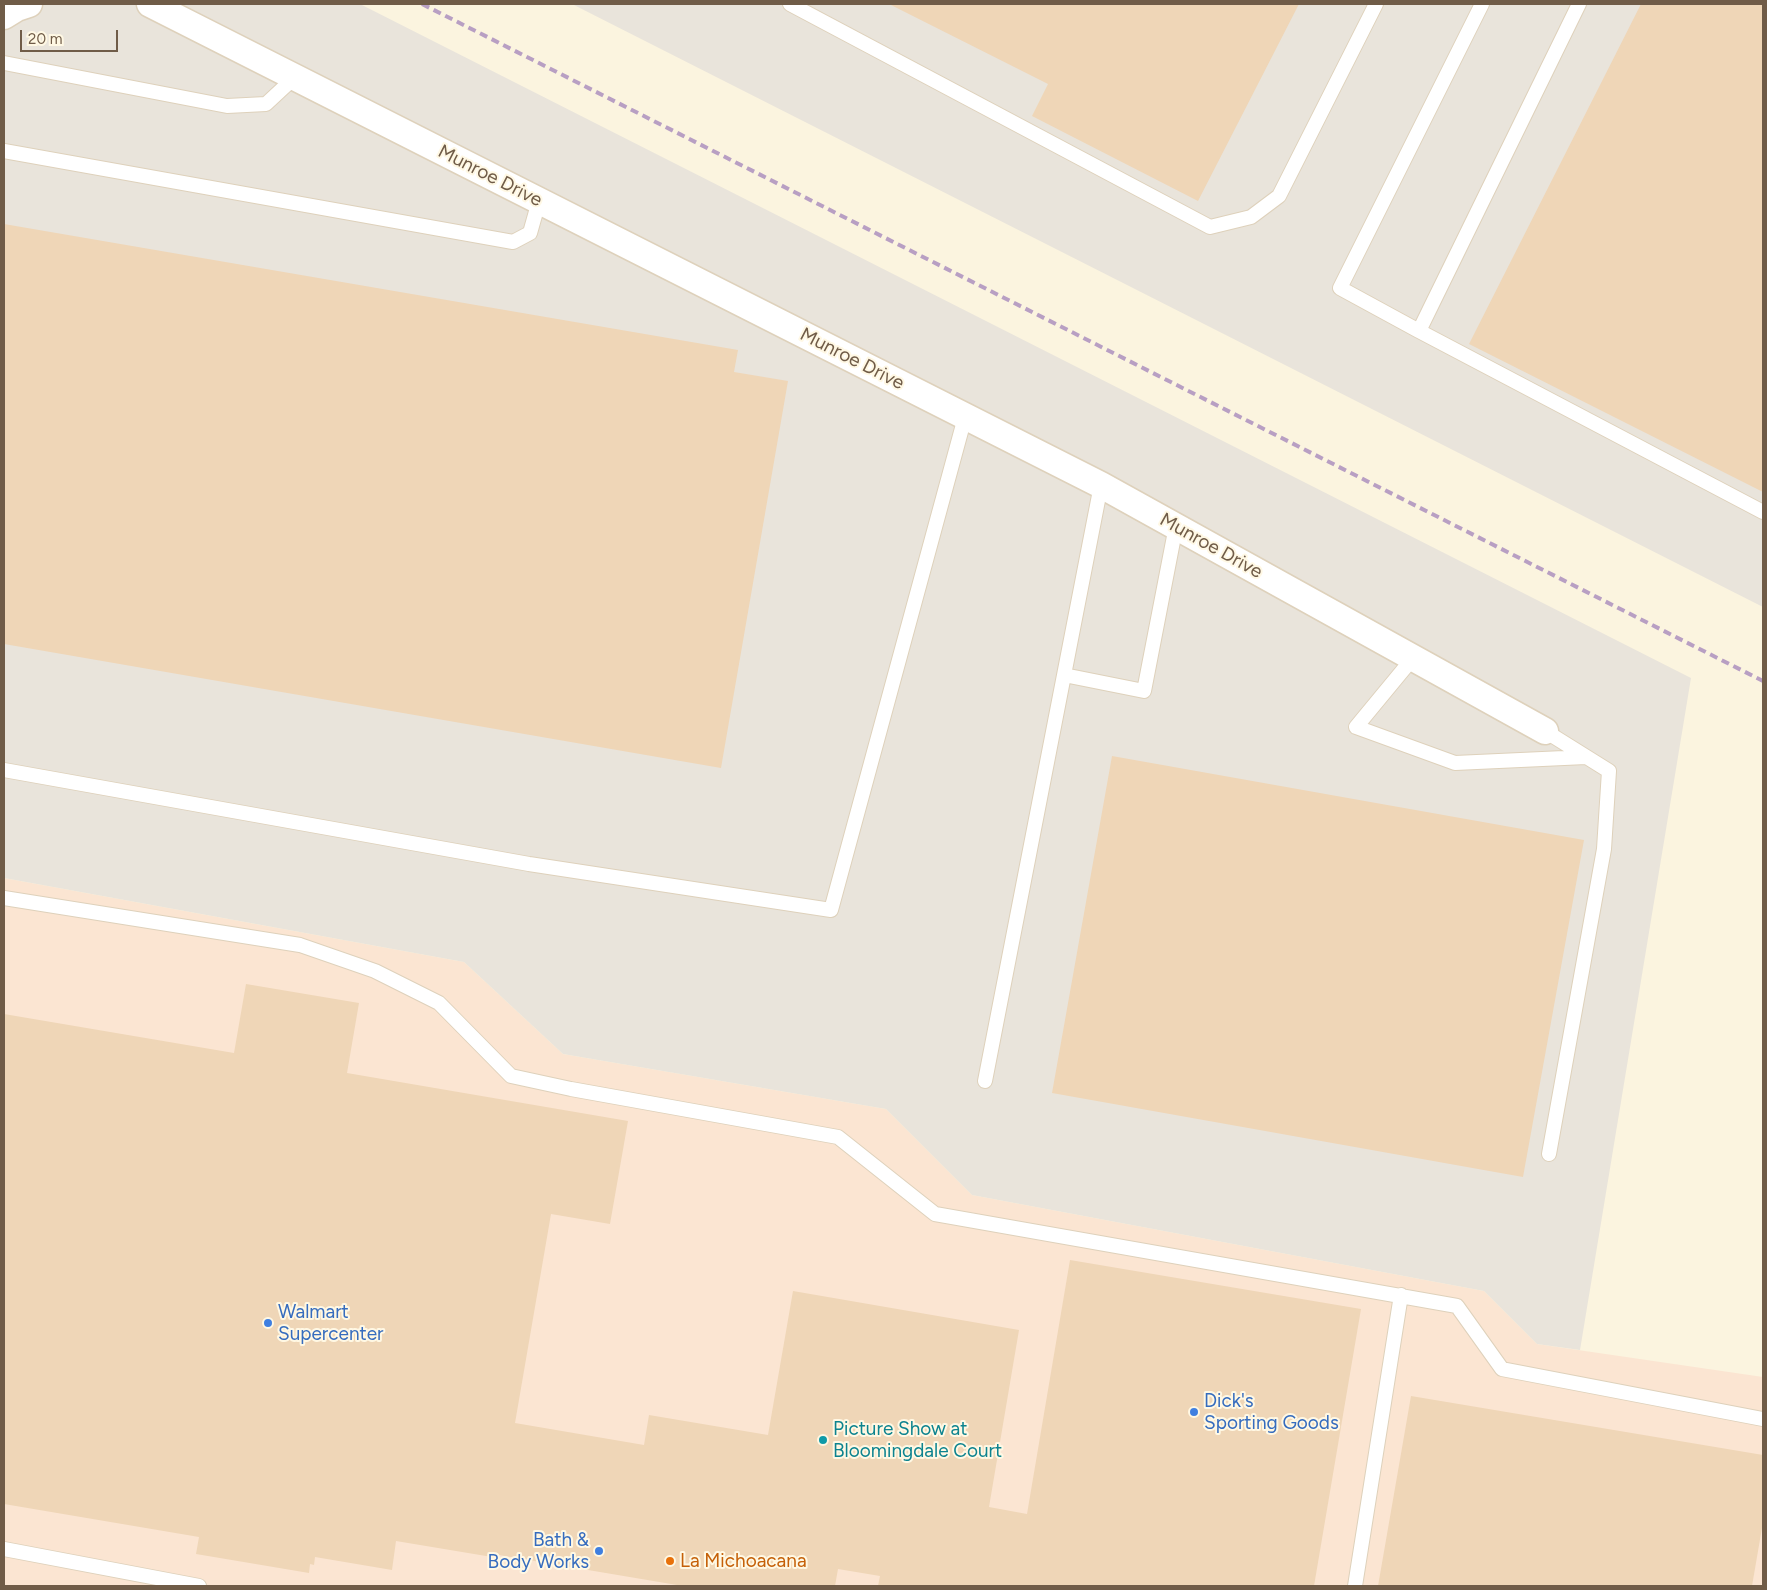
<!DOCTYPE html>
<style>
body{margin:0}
#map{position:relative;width:1767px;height:1590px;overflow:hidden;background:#fbf4df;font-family:Figtree,sans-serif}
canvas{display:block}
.frame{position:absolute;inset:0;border:5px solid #705c48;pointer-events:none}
.scale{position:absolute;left:20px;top:30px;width:98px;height:22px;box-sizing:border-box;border:2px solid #705c48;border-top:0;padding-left:6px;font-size:15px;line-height:18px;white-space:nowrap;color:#705c48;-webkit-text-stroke:4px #fff8e4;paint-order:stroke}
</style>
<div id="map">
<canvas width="1767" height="1590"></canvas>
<div class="frame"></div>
<div class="scale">20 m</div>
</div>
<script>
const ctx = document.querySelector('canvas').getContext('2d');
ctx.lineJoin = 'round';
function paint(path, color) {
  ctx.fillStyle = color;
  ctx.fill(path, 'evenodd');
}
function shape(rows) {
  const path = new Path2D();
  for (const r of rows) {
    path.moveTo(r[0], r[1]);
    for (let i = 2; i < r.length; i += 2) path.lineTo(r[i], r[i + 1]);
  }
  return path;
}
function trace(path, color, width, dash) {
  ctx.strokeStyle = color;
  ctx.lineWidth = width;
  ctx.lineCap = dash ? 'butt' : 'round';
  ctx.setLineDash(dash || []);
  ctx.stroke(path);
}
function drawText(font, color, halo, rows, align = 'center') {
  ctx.font = font + ' Figtree,sans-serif';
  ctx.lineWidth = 4;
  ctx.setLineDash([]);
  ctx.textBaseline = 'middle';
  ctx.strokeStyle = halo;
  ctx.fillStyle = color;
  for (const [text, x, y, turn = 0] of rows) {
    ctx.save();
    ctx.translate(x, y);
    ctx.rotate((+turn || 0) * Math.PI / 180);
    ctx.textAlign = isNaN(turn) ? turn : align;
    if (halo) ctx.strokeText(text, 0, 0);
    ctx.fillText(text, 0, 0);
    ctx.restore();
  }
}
const commercial = shape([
 [4,878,464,962,563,1054,886,1109,972,1195,1484,1291,1537,1344,1763,1377,1763,1586,4,1586]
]);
const industrial = shape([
 [4,4,360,4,1691,678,1580,1350,1537,1344,1484,1291,972,1195,886,1109,563,1054,464,962,4,878],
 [572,4,1763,4,1763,607]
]);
const building = shape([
 [889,4,1299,4,1198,201,1032,116,1048,84],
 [1641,4,1763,4,1763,492,1469,344],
 [4,224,738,350,734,372,788,381,721,768,4,644],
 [1112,756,1584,840,1523,1177,1052,1093],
 [246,984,359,1003,347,1073,628,1121,610,1224,551,1214,515,1423,644,1445,649,1415,768,1435,793,1291,1019,1330,989,1507,1027,1514,1070,1260,1361,1309,1314,1586,878,1586,880,1576,838,1569,835,1586,683,1586,493,1554,492,1557,396,1541,392,1570,315,1557,314,1565,310,1564,309,1573,196,1554,199,1537,4,1504,4,1014,234,1053],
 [1411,1396,1763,1455,1763,1522,1752,1586,1378,1586]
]);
const lane = shape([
 [790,4,1210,227,1251,217,1279,196,1376,4],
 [1579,4,1419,331,1763,512],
 [4,63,227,106,266,104,295,77],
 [4,151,513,242,530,233,539,201],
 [1419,331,1340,288,1482,4],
 [1413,658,1356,727,1455,763,1586,757],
 [1064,675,1144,691,1176,526],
 [1545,731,1609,771,1604,849,1549,1154],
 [4,770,529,864,831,910,965,417],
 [4,898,300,945,375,971,439,1003,511,1076,571,1089,838,1137,935,1214,1457,1306,1502,1369,1763,1419],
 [985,1081,1101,485],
 [4,1549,199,1586],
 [1355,1586,1401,1295]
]);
const street = shape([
 [150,4,1101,485,1545,731],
 [4,16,17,8,29,4]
]);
const rail = shape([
 [422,4,1763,681]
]);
const markers = [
 [268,1323,5,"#3f7fe0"],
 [1194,1412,5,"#3f7fe0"],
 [823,1440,5,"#0f9aa8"],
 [599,1551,5,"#3f7fe0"],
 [670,1561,5,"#e8710a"]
];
const streetNames = [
 ["Munroe Drive",490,176,27],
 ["Munroe Drive",852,359,27],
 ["Munroe Drive",1211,546,29]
];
const shopNames = [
 ["Walmart",278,1312],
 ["Supercenter",278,1334],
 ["Dick's",1204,1401],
 ["Sporting Goods",1204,1423],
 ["Bath &",589,1540,"right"],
 ["Body Works",589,1562,"right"]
];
const cultureNames = [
 ["Picture Show at",833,1429],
 ["Bloomingdale Court",833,1451]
];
const foodNames = [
 ["La Michoacana",680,1561]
];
paint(commercial, '#fbe5d2');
paint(industrial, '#e9e4db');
paint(building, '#efd6b7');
trace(lane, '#ded1bb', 16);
trace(street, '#ded1bb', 29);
trace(lane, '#fff', 14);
trace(street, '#fff', 26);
trace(rail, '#b89fc3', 4, [8, 5]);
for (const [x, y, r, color] of markers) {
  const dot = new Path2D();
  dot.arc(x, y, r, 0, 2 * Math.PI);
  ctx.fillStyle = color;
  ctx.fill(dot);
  trace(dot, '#fff8e4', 2);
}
drawText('19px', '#705c48', '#fff8e4', streetNames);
drawText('19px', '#366cbe', '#fff8e4', shopNames, 'left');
drawText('19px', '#0d838f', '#fff8e4', cultureNames, 'left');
drawText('19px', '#c56008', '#fff8e4', foodNames, 'left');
</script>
